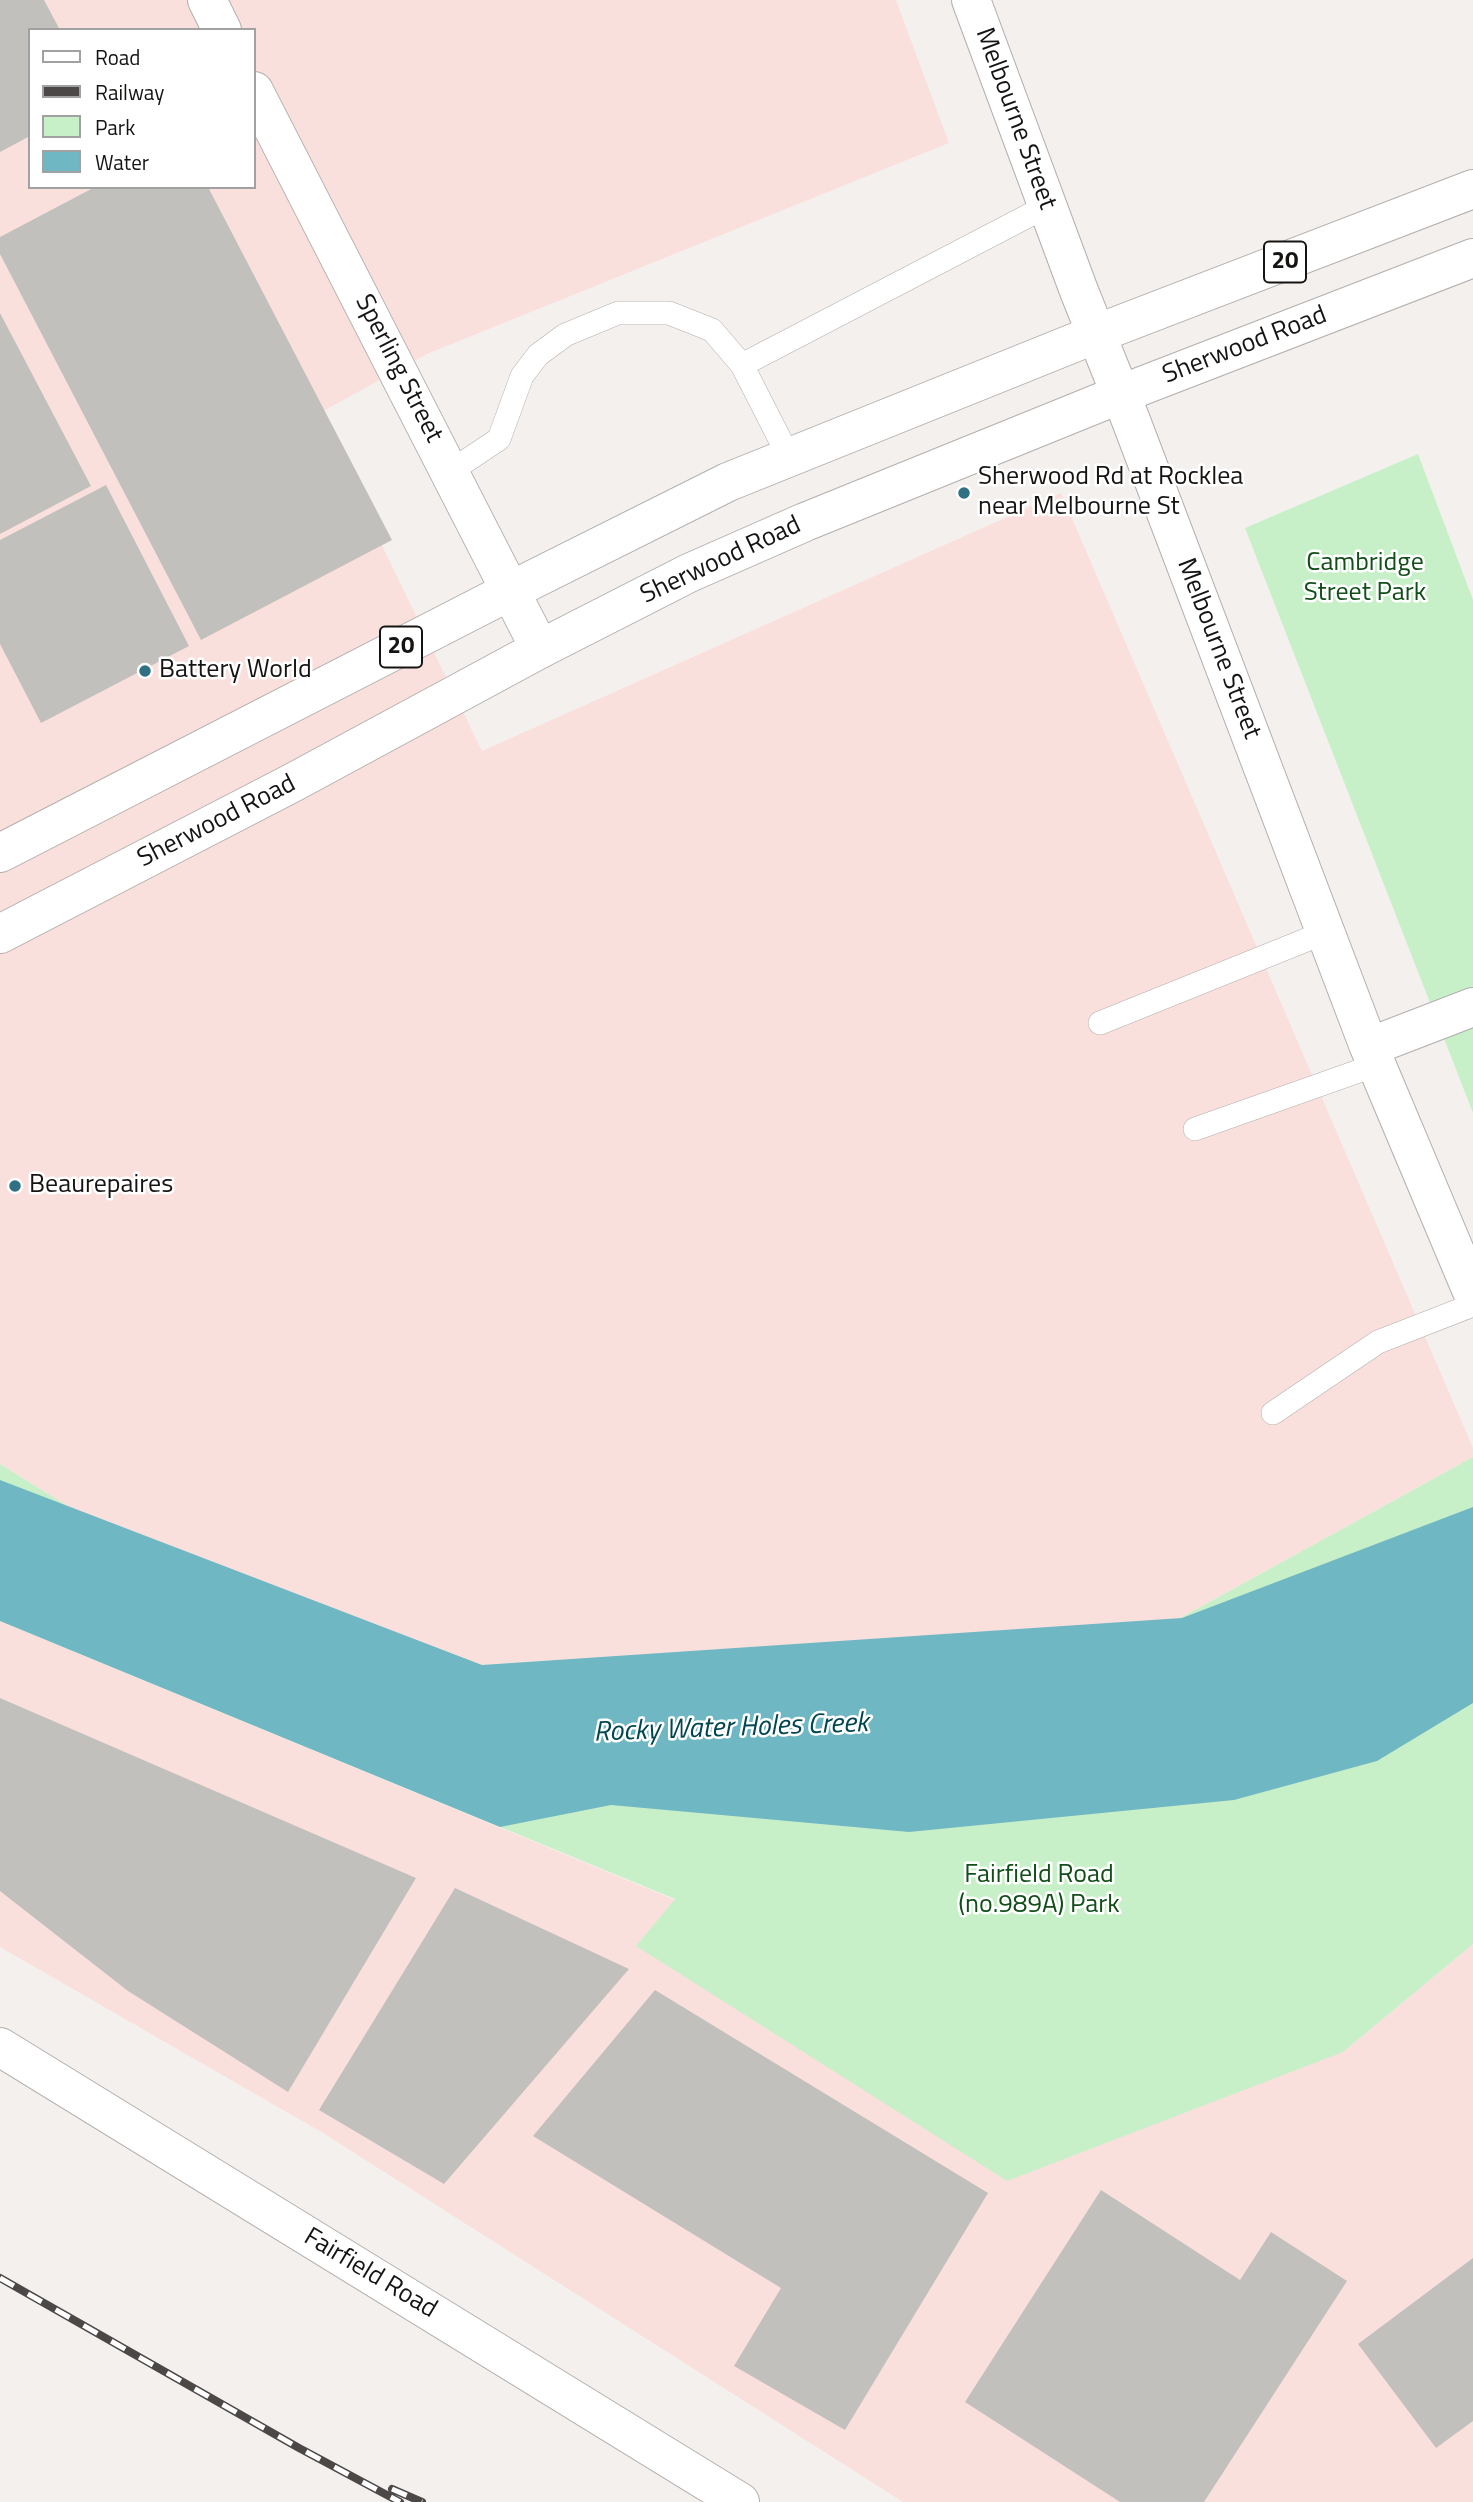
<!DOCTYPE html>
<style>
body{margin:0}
#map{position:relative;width:1473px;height:2502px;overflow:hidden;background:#f4f0ee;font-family:"Titillium Web",sans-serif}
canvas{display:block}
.legend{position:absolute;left:28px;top:28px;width:228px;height:161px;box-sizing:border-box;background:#fff;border:2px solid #a2a1a1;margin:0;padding:9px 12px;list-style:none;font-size:21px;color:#161413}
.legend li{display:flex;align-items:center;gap:14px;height:35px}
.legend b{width:35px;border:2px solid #a2a1a1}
</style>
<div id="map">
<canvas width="1473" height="2502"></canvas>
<ul class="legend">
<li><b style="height:9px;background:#fff"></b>Road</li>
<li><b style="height:9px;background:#4b4847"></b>Railway</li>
<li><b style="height:19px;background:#c8f0c8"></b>Park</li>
<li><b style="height:19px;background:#70b7c4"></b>Water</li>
</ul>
</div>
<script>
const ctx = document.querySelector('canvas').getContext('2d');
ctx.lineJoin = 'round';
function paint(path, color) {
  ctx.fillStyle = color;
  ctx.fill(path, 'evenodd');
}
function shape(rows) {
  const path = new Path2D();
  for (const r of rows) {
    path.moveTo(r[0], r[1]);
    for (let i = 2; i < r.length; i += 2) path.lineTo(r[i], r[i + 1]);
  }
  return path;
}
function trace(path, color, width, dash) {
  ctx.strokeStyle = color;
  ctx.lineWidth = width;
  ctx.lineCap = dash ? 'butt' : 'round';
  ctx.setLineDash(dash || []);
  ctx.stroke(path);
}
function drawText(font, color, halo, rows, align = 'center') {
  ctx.font = font + ' "Titillium Web",sans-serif';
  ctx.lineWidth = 5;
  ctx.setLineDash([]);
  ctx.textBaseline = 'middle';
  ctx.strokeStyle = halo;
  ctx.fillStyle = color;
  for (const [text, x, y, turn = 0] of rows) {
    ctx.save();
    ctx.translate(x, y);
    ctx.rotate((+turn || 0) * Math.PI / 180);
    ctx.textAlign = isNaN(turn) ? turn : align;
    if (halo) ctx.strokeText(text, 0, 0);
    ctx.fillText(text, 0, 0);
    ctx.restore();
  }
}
const industrial = shape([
 [0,0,896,0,949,143,427,354,318,414,482,751,1061,493,1473,1448,1473,1457,1173,1622,481,1665,85,1517,0,1464],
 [30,30,254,30,254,187,30,187],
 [0,1621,675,1900,636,1946,1343,2052,1473,1944,1473,2502,903,2502,323,2133,0,1947]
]);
const green = shape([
 [1418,454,1473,600,1473,1113,1245,528],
 [1473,1457,1473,1944,1343,2052,1007,2181,636,1946,675,1899,0,1621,0,1464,85,1517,482,1665,1173,1622]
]);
const water = shape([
 [0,1480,482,1665,1182,1618,1473,1507,1473,1703,1377,1761,1234,1800,909,1832,611,1805,500,1827,0,1621]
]);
const building = shape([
 [0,0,44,0,60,30,30,30,30,136,0,152],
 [95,187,208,187,392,540,201,640,0,254,0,237],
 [0,313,91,486,0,534],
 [106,485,189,646,41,723,0,644,0,540],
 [0,1698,416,1878,288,2092,128,1991,0,1891],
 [455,1888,629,1969,444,2184,319,2110],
 [655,1990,988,2193,845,2430,734,2366,781,2288,533,2136],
 [1101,2190,1240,2280,1271,2232,1347,2281,1204,2502,1120,2502,965,2402],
 [1473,2258,1473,2421,1436,2448,1358,2344]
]);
const service = shape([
 [742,365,1047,206],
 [451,471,499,439,522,376,538,355,565,335,618,313,669,313,712,330,742,365,789,457],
 [1100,1023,1326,932],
 [1195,1129,1376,1065],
 [1273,1413,1378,1342,1473,1305]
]);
const minor = shape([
 [207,0,222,30],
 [971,0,1079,291,1130,418,1369,1047,1473,1294],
 [254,91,540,649],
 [1369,1047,1473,1007]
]);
const secondary = shape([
 [0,2047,740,2502]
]);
const primary = shape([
 [0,853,512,590,728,482,1096,334,1473,189],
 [0,934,292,783,540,649,689,573,805,522,1121,394,1473,258]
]);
const rail = shape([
 [0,2278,299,2448,400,2502],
 [392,2489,422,2502]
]);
const markers = [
 [964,493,7,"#2f7083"],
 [145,671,7,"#2f7083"],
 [15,1186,7,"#2f7083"]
];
const shields = [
 [1285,262,42],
 [401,647,42]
];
const shieldNames = [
 ["20",1285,262],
 ["20",401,647]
];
const streetNames = [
 ["Melbourne Street",1015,119,70],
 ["Sherwood Road",1245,346,-21],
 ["Sperling Street",398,369,63],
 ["Sherwood Road",721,561,-25],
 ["Melbourne Street",1218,649,69],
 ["Sherwood Road",217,822,-27],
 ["Fairfield Road",370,2274,31]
];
const poiNames = [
 ["Sherwood Rd at Rocklea",978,478],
 ["near Melbourne St",978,508],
 ["Battery World",159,671],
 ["Beaurepaires",29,1186]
];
const parkNames = [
 ["Cambridge",1365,564],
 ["Street Park",1365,594],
 ["Fairfield Road",1039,1876],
 ["(no.989A) Park",1039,1906]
];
const waterNames = [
 ["Rocky Water Holes Creek",731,1729,-2]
];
paint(industrial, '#fae0dd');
paint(green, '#c8f0c8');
paint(water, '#70b7c4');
paint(building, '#c2c0bd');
trace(service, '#b3afad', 24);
trace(minor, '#b3afad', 40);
trace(secondary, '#b3afad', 40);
trace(primary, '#b3afad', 40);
trace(service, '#fff', 23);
trace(minor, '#fff', 38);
trace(secondary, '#fff', 38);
trace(primary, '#fff', 38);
trace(rail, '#4b4847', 8);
trace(rail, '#fff', 5, [16]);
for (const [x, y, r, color] of markers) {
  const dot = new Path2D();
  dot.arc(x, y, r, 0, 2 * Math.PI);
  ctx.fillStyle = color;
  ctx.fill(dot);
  trace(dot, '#fff', 2.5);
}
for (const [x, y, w] of shields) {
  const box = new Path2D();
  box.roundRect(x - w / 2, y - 20.5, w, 41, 5);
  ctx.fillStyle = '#fff';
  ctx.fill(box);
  trace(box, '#161413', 2);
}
drawText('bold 24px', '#161413', null, shieldNames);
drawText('26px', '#161413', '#fff', streetNames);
drawText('26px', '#161413', '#fff', poiNames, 'left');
drawText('26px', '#114e18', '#fff', parkNames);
drawText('italic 28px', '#004650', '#fff', waterNames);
</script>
